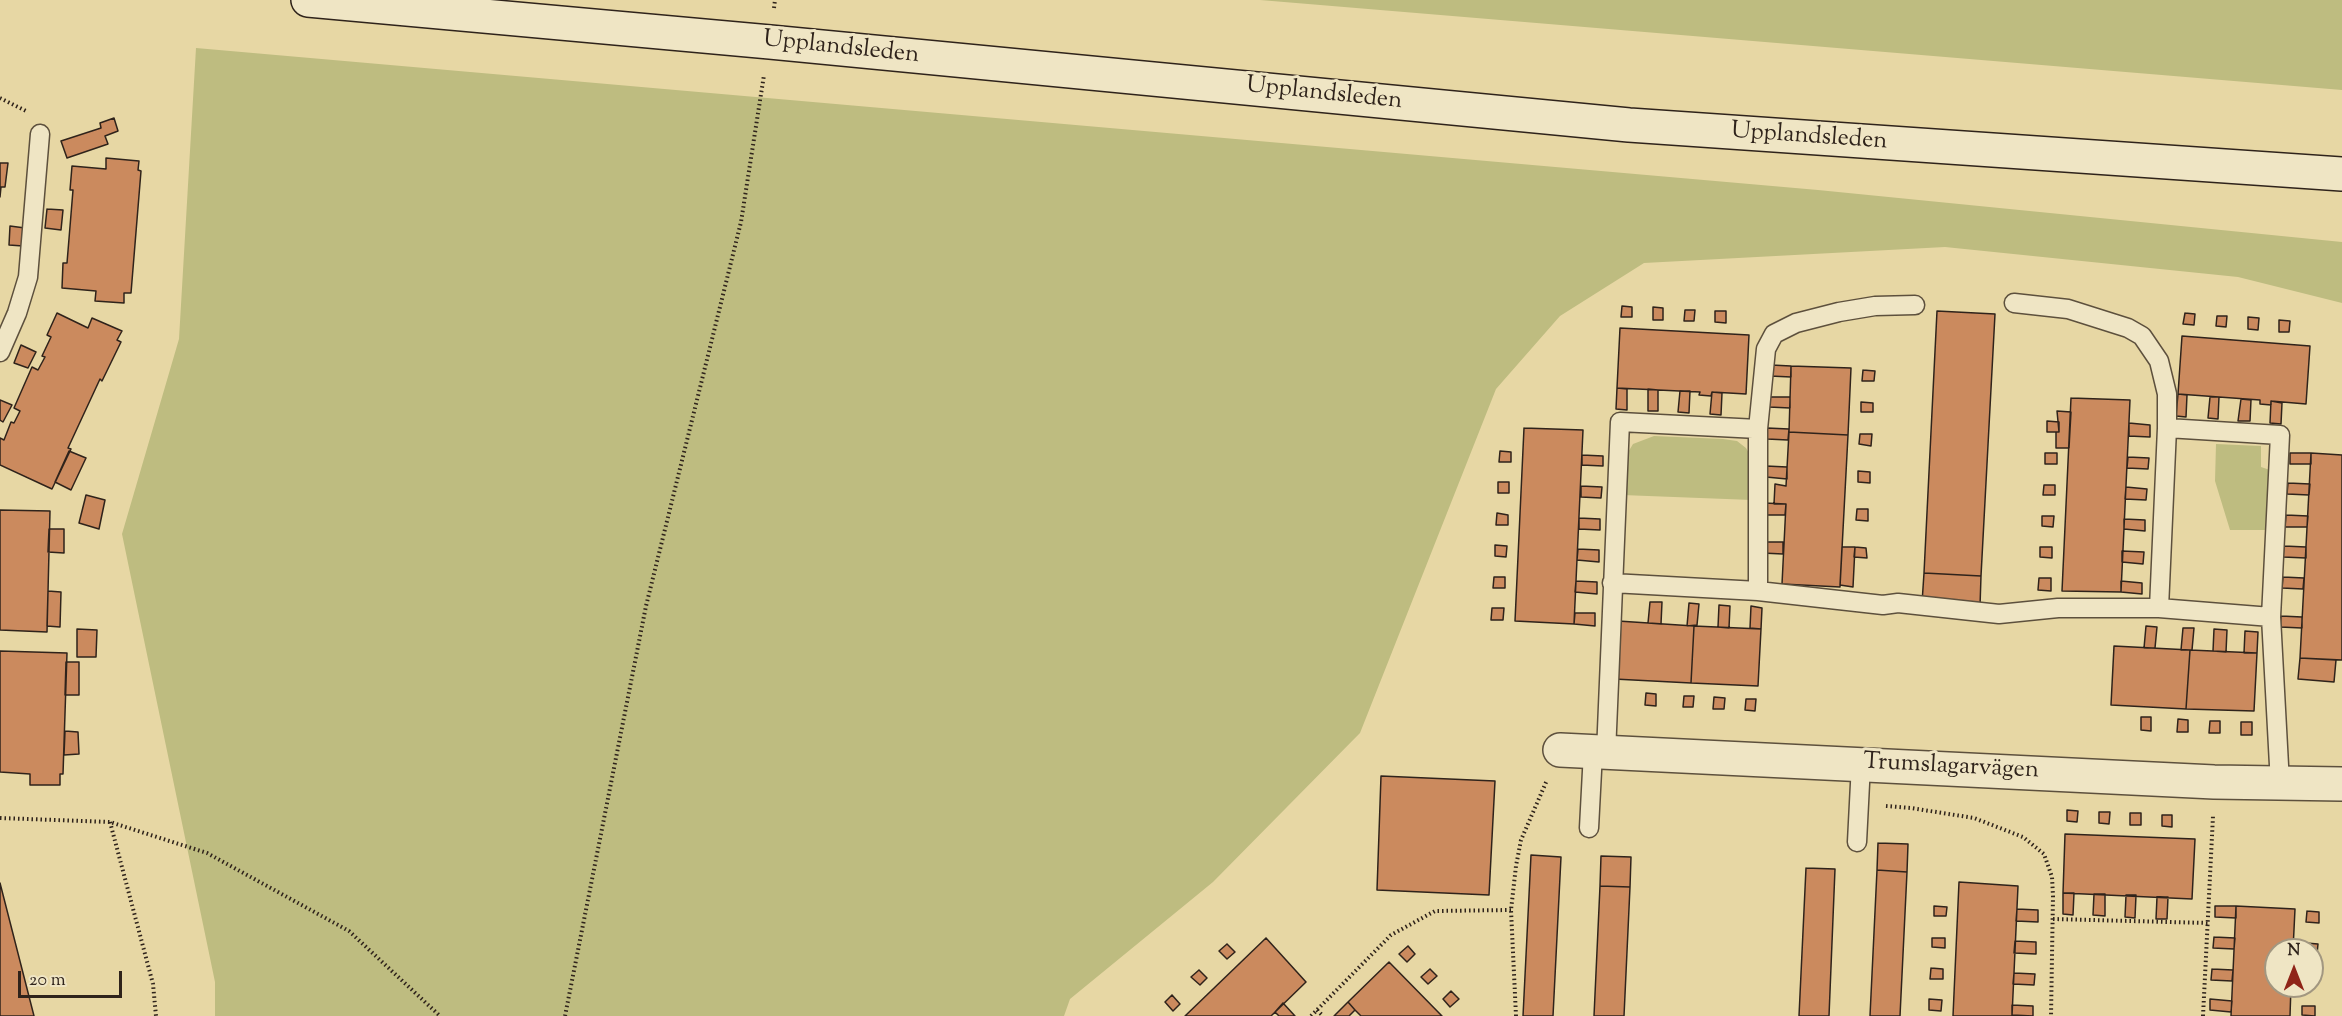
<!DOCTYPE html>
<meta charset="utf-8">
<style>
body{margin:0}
#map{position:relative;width:2342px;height:1016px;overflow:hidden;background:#e7d7a4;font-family:"Sorts Mill Goudy",serif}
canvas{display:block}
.north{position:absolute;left:2264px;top:938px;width:60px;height:60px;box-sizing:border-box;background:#efe5c4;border:2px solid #a29780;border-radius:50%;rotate:0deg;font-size:16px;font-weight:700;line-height:24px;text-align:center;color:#2f231b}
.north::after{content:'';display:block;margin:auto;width:21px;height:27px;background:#8f2418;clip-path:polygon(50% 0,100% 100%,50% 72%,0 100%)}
.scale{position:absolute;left:18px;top:971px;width:104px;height:27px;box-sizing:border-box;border:3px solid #2f231b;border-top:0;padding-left:8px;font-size:18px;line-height:21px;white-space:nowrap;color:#2f231b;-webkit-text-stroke:4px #efe5c4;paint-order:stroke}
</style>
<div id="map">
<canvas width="2342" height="1016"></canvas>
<div class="north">N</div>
<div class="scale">20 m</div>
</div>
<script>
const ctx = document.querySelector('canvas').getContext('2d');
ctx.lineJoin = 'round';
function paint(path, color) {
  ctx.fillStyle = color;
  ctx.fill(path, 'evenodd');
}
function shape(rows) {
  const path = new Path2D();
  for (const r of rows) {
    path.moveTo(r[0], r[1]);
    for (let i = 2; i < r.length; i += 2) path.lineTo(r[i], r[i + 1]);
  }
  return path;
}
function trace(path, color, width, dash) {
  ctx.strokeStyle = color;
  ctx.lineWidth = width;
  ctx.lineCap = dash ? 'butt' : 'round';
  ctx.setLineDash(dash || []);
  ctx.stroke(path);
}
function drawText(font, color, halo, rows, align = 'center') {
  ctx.font = font + ' "Sorts Mill Goudy",serif';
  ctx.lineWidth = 6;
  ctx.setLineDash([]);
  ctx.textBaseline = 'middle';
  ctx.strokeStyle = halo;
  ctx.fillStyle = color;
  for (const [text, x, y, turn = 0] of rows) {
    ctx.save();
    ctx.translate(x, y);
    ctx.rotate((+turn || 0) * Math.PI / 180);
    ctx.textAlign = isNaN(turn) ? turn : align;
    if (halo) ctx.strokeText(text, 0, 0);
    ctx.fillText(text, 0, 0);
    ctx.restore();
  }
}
const green = shape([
 [1260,0,2342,0,2342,90],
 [196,48,1818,190,2342,242,2342,303,2238,277,1945,247,1644,263,1560,316,1496,389,1360,733,1213,882,1070,999,1064,1016,215,1016,215,982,122,534,179,339],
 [1654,436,1723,439,1737,441,1746,448,1752,459,1752,500,1622,495,1627,454,1633,444],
 [2216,444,2261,446,2261,467,2273,471,2271,530,2230,530,2215,481]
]);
const building = shape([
 [114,118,118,131,105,136,108,144,67,158,61,141,101,128,100,123,114,118],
 [106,158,139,161,138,170,141,171,131,293,124,293,124,303,95,301,96,291,62,288,63,263,67,263,73,190,70,190,72,166,106,169,106,158],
 [0,163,8,163,5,187,1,187,0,197,0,163],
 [47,209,63,210,61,230,45,228,47,209],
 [10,226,25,228,23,246,9,245,10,226],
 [1622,306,1632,307,1632,317,1621,317,1622,306],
 [1653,307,1663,308,1663,320,1653,320,1653,307],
 [1685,310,1695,310,1694,321,1684,321,1685,310],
 [1715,311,1726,311,1726,323,1715,322,1715,311],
 [1937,311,1995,314,1981,576,1924,573,1937,311],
 [57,313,88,328,92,318,122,331,117,340,121,342,102,381,100,379,68,448,71,449,52,489,0,465,0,438,4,440,11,422,14,423,20,411,14,408,32,367,38,370,45,357,42,356,51,337,47,335,57,313],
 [2185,313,2195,314,2194,325,2183,324,2185,313],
 [2217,316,2227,316,2226,327,2216,326,2217,316],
 [2248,317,2259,318,2258,330,2248,329,2248,317],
 [2279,320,2290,321,2289,332,2279,332,2279,320],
 [1620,328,1749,335,1746,394,1712,392,1711,396,1699,395,1700,392,1617,388,1620,328],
 [2182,336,2310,346,2306,404,2271,401,2271,405,2260,404,2260,400,2178,394,2182,336],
 [21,345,36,352,28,368,14,363,21,345],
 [1771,365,1791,366,1791,377,1770,376,1771,365],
 [1791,366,1851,368,1848,435,1789,432,1791,366],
 [1863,370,1875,371,1874,381,1862,381,1863,370],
 [1617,388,1627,389,1627,410,1616,409,1617,388],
 [1648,389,1658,390,1658,411,1648,411,1648,389],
 [1680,391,1690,391,1689,413,1678,412,1680,391],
 [1712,392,1722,393,1721,415,1710,414,1712,392],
 [2178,394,2187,395,2186,417,2176,416,2178,394],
 [1769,397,1790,397,1790,408,1769,407,1769,397],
 [2210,397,2219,397,2218,419,2208,418,2210,397],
 [2071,398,2130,400,2121,592,2062,591,2071,398],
 [2241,399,2251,400,2250,421,2238,421,2241,399],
 [0,400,12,405,3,422,0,420,0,400],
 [2271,401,2282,403,2281,424,2270,423,2271,401],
 [1861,402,1873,403,1873,412,1861,412,1861,402],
 [2057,411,2071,412,2069,448,2056,448,2056,432,2059,432,2057,411],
 [2047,421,2059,422,2059,432,2047,432,2047,421],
 [2129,423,2150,425,2150,437,2129,436,2129,423],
 [1524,428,1583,430,1574,624,1515,621,1524,428],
 [1767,428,1789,429,1788,440,1767,439,1767,428],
 [1789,432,1848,435,1840,587,1782,584,1786,504,1774,504,1775,484,1786,486,1789,432],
 [1860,434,1872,434,1871,446,1859,444,1860,434],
 [69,451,86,458,71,490,55,482,69,451],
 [1500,451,1511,452,1511,462,1499,462,1500,451],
 [2045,453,2057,453,2057,464,2045,464,2045,453],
 [2290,453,2311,453,2311,464,2290,464,2290,453],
 [2311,453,2342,455,2342,660,2300,658,2311,453],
 [1582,455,1603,456,1603,466,1582,465,1582,455],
 [2128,457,2149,458,2148,469,2127,468,2128,457],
 [1766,466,1787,467,1787,479,1766,477,1766,466],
 [1858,471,1870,472,1870,483,1858,482,1858,471],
 [1498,482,1509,482,1509,493,1498,493,1498,482],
 [2288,483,2310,484,2309,495,2287,494,2288,483],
 [2044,485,2055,485,2055,495,2043,495,2044,485],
 [1581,486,1602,487,1601,498,1581,497,1581,486],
 [2126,487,2147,489,2146,500,2125,499,2126,487],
 [86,495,105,500,99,529,79,523,86,495],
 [1764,503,1786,504,1785,515,1764,515,1764,503],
 [1857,509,1868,509,1868,521,1856,520,1857,509],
 [0,510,50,511,47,632,0,630,0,510],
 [1497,513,1508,515,1508,525,1496,525,1497,513],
 [2286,515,2308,516,2307,527,2285,527,2286,515],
 [2042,516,2054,516,2053,527,2042,526,2042,516],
 [1579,518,1600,519,1600,530,1579,529,1579,518],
 [2124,519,2145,520,2145,531,2124,529,2124,519],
 [49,529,64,529,64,553,48,552,49,529],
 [1762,542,1783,542,1783,554,1762,553,1762,542],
 [1495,545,1507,546,1506,557,1495,556,1495,545],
 [2284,546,2306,547,2306,558,2283,557,2284,546],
 [1842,547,1855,547,1853,587,1840,585,1842,547],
 [1855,547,1866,548,1867,558,1854,557,1855,547],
 [2040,547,2052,547,2052,558,2040,557,2040,547],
 [1578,549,1599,550,1599,562,1577,560,1578,549],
 [2122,551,2144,552,2143,564,2122,562,2122,551],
 [1924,573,1981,576,1980,606,1922,603,1924,573],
 [1494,577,1505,577,1505,588,1493,588,1494,577],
 [2283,577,2304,578,2303,589,2282,588,2283,577],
 [2039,578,2051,578,2051,591,2038,590,2039,578],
 [1576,581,1597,582,1597,594,1575,592,1576,581],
 [2121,581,2142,583,2142,594,2121,592,2121,581],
 [48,591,61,592,60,627,47,626,48,591],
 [1650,602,1662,602,1661,624,1648,623,1650,602],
 [1689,603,1699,604,1697,625,1687,626,1689,603],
 [1719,605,1730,606,1729,628,1718,627,1719,605],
 [1751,606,1762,608,1761,629,1750,628,1751,606],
 [1492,608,1504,608,1503,620,1491,620,1492,608],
 [1575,613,1595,613,1595,626,1574,624,1575,613],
 [2281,616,2302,617,2302,628,2280,627,2281,616],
 [1618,621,1694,626,1691,683,1614,679,1618,621],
 [1694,626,1761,629,1758,686,1691,683,1694,626],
 [2146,626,2157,627,2155,648,2144,648,2146,626],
 [2183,628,2194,628,2192,650,2181,650,2183,628],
 [77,629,97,630,96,657,77,657,77,629],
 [2214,629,2227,630,2226,652,2213,651,2214,629],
 [2245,631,2258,632,2257,653,2244,653,2245,631],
 [2114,646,2190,650,2186,709,2111,705,2114,646],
 [2190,650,2257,653,2254,711,2186,709,2190,650],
 [0,651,67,653,63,774,60,774,60,785,30,785,30,774,0,772,0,651],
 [2300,658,2336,660,2334,682,2298,679,2300,658],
 [66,662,79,662,79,695,65,695,66,662],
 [1646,693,1656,694,1656,706,1645,705,1646,693],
 [1684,696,1694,696,1693,707,1683,707,1684,696],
 [1714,697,1725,698,1724,709,1713,709,1714,697],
 [1746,699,1756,699,1755,711,1745,710,1746,699],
 [2141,717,2151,717,2151,731,2141,730,2141,717],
 [2178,719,2188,720,2188,732,2177,732,2178,719],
 [2210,721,2220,721,2220,733,2209,733,2210,721],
 [2241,722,2252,722,2252,735,2241,735,2241,722],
 [65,731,78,732,79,754,64,755,65,731],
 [1381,776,1495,781,1489,895,1377,890,1381,776],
 [2067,810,2078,811,2077,822,2067,821,2067,810],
 [2099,812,2110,812,2109,824,2099,823,2099,812],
 [2130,813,2141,813,2141,825,2130,825,2130,813],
 [2162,815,2172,815,2172,827,2162,826,2162,815],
 [2065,834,2195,839,2192,899,2063,893,2065,834],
 [1878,843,1908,844,1907,872,1877,870,1878,843],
 [1531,855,1561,857,1553,1016,1523,1016,1531,855],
 [1601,856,1631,857,1630,887,1600,886,1601,856],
 [1806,868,1835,869,1829,1016,1799,1016,1806,868],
 [1877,870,1907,872,1900,1016,1870,1016,1877,870],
 [1959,882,2018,886,2012,1016,1953,1016,1959,882],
 [0,883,34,1016,0,1016,0,883],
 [1600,886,1630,887,1624,1016,1594,1016,1600,886],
 [2063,893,2074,893,2073,915,2063,914,2063,893],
 [2094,894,2105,894,2105,916,2093,915,2094,894],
 [2126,895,2136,895,2135,918,2125,917,2126,895],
 [2157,897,2168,897,2167,919,2156,919,2157,897],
 [1934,906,1947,907,1946,916,1934,916,1934,906],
 [2215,906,2236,906,2236,918,2215,917,2215,906],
 [2236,906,2295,909,2293,950,2276,950,2276,986,2291,986,2290,1016,2231,1016,2236,906],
 [2017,909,2038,910,2038,922,2016,921,2017,909],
 [2307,911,2319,912,2319,923,2306,922,2307,911],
 [2214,937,2235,938,2234,949,2213,948,2214,937],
 [1266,938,1306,982,1271,1016,1185,1016,1266,938],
 [1932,938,1945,938,1945,948,1932,947,1932,938],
 [2015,941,2036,942,2036,954,2014,953,2015,941],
 [2306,943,2318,944,2317,954,2312,953,2312,950,2305,950,2306,943],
 [1227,944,1235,952,1227,959,1219,951,1227,944],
 [1408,946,1415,954,1407,962,1399,954,1408,946],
 [1389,962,1442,1016,1361,1016,1355,1010,1348,1002,1389,962],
 [1931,968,1943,969,1943,979,1930,979,1931,968],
 [1430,969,1437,976,1428,984,1421,977,1430,969],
 [2212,969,2233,970,2232,981,2211,980,2212,969],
 [1199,970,1207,978,1200,985,1191,977,1199,970],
 [2014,973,2035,974,2034,985,2013,984,2014,973],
 [1451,991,1459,999,1450,1007,1443,999,1451,991],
 [1172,995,1180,1004,1173,1011,1165,1002,1172,995],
 [1929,999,1942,1000,1941,1011,1929,1010,1929,999],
 [2210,999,2232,1001,2231,1012,2210,1010,2210,999],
 [1348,1002,1355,1010,1349,1016,1334,1016,1348,1002],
 [1283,1003,1295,1016,1279,1016,1275,1012,1283,1003],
 [2012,1005,2033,1006,2033,1016,2012,1015,2012,1005],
 [2302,1006,2315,1006,2315,1016,2302,1015,2302,1006]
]);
const path = shape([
 [774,8,775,0],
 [0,98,26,111],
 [1886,806,1911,808,1974,818,2023,837,2044,854,2052,877,2053,896,2051,1016],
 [0,818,110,822,207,853,349,931,440,1016],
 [110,822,153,984,156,1016],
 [2053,919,2208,923],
 [1317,1010,1323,1016],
 [565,1016,646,606,741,222,764,75],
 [1311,1016,1391,935,1435,911,1511,910],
 [1516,1016,1511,910,1516,866,1521,840,1547,780],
 [2203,1016,2213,816]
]);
const lane = shape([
 [2014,303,2068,309,2128,328,2142,336,2159,361,2167,394,2167,428,2159,608],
 [0,352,17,313,28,277,40,134],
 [2167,428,2280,435,2271,617,2280,784],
 [1612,583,1758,591,1883,605,1898,603,1999,614,2058,608,2159,608,2271,617],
 [1758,591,1758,429,1766,349,1774,334,1796,323,1839,312,1875,306,1915,305],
 [1606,753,1620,422,1758,429],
 [1589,828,1593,752],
 [1857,842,1861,764]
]);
const street = shape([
 [1560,750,2214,782,2342,784]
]);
const secondary = shape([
 [308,0,770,42,1629,125,2342,174]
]);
const streetNames = [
 ["Upplandsleden",841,49,6],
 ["Upplandsleden",1324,95,6],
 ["Upplandsleden",1809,138,4],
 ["Trumslagarvägen",1951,768,3]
];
paint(green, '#bebc80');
paint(building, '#cb8a5e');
trace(building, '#2f231b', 1.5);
trace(lane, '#5d503d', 21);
trace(street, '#5d503d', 36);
trace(secondary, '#2f231b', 36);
trace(path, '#2f231b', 4, [1.5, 3]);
trace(lane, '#efe5c4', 18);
trace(street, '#efe5c4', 33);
trace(secondary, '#efe5c4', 33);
drawText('24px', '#2f231b', '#efe5c4', streetNames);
</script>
